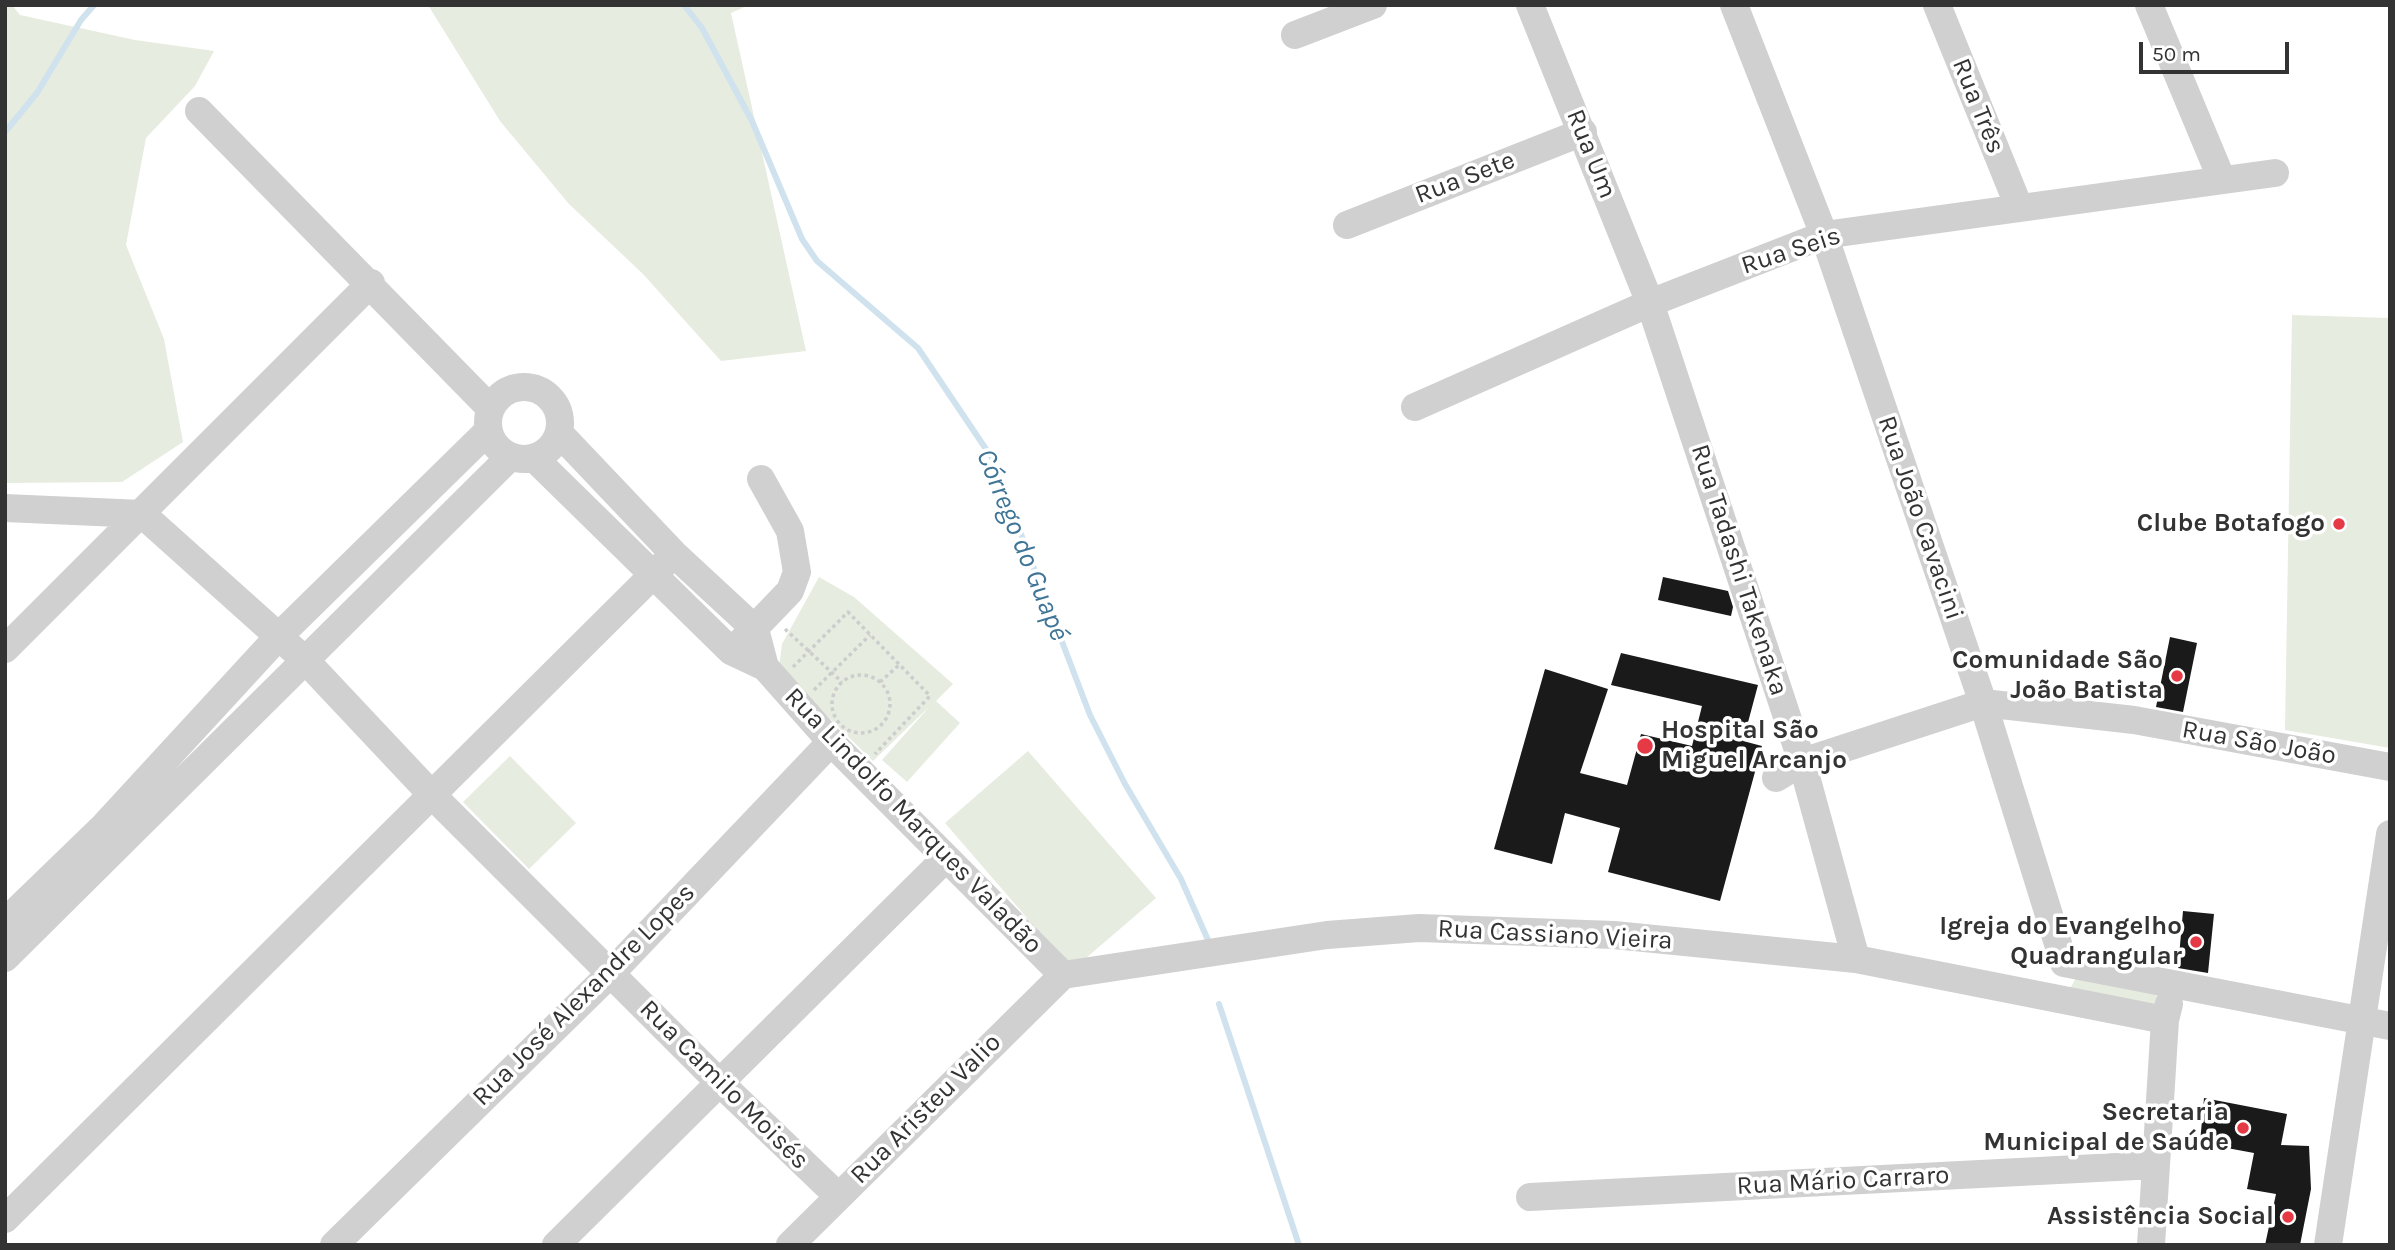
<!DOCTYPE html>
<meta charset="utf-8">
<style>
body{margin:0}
#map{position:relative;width:2395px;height:1250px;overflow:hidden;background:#fff;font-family:Karla,sans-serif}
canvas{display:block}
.frame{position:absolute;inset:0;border:7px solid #333;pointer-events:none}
.scale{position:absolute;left:2139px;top:42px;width:150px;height:32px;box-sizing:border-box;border:4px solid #333;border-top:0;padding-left:9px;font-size:21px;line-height:24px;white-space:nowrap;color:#333;-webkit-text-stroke:5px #fff;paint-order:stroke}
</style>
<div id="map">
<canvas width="2395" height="1250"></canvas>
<div class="frame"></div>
<div class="scale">50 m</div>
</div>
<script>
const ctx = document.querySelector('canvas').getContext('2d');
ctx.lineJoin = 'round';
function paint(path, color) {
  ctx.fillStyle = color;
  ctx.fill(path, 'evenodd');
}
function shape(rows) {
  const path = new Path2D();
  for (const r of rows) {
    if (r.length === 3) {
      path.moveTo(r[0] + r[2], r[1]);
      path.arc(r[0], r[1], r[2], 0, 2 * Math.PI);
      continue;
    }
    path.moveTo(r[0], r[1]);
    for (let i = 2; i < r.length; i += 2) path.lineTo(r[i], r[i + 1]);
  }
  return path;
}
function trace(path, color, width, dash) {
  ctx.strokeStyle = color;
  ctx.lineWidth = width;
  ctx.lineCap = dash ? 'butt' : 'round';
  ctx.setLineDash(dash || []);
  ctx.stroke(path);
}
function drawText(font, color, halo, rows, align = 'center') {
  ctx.font = font + ' Karla,sans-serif';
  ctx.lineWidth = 7;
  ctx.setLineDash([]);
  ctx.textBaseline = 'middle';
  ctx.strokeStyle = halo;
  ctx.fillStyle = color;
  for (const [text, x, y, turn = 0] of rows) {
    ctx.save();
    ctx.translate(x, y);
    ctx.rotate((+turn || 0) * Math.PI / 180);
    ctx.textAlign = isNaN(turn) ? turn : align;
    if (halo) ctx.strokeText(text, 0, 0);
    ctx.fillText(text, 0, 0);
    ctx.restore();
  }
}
const green = shape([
 [5,5,12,5,20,15,135,40,214,51,195,86,146,138,126,245,164,339,183,442,122,482,5,483],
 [428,5,749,5,731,13,806,351,721,361,643,274,569,204,500,121],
 [2292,315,2390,318,2390,748,2285,730],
 [819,577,854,597,953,684,936,701,960,723,907,782,882,760,930,706,873,761,779,669,782,644],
 [1028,751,1156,898,1072,970,945,823],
 [510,756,576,823,529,869,463,802],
 [2077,976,2160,988,2153,1015,2066,996]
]);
const stream = shape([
 [684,5,702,28,752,121,802,239,817,261,918,348,992,458,1090,715,1125,784,1181,879,1208,940],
 [5,132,37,93,81,20,94,5],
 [1219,1004,1299,1245]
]);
const building = shape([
 [1663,577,1728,591,1733,607,1731,616,1658,600],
 [2170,637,2197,643,2183,712,2156,707],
 [1621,653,1758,685,1743,741,1762,746,1720,901,1608,872,1620,828,1565,813,1552,864,1494,849,1545,669,1608,689,1580,773,1627,785,1641,734,1692,746,1702,706,1611,685],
 [2183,911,2214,914,2208,973,2178,968],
 [2204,1098,2287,1114,2281,1145,2309,1146,2311,1189,2300,1245,2265,1245,2276,1194,2247,1189,2254,1153,2200,1143]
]);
const path = shape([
 [785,629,842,682],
 [793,667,848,612,930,696,875,754],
 [861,704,29],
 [880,682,899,665],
 [814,690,870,635]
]);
const minor = shape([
 [1530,5,1650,303,1802,762,1856,959],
 [1734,5,1824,235,1983,703,2064,963],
 [1937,5,2019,207],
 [2149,5,2222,180],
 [1295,35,1373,5],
 [199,111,490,408],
 [1347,225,1583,132],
 [524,423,36],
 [1415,407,1650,303,1824,235,2275,173],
 [559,433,674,554,755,629,765,667],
 [534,458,731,651,765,667,834,745,1063,975],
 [5,508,142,514,306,661,433,796,718,1081,838,1196],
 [741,642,790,591,797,572,790,531,761,479],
 [5,649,371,283],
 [1776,778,1802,762,1983,703,2134,720,2390,767],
 [5,922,104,826,279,636,488,431],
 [5,958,510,457],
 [2064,963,2390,1026],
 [1063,975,1327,935,1419,928,1614,935,1856,959,2165,1020],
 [1530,1197,2156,1165],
 [5,1219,674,554],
 [334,1245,611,973,831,742],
 [556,1245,945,859],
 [790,1245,1063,975],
 [2151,1245,2165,1020,2169,1004],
 [2328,1245,2390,834]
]);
const markers = [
 [2339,524,7,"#e63946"],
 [2177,676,7,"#e63946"],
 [1645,746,9,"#e63946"],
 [2196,942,7,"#e63946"],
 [2243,1128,7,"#e63946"],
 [2288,1217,7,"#e63946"]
];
const streetNames = [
 ["Rua Três",1978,106,68],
 ["Rua Um",1591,154,68],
 ["Rua Sete",1465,178,-21],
 ["Rua Seis",1791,251,-18],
 ["Rua João Cavacini",1920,518,71],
 ["Rua Tadashi Takenaka",1739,570,72],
 ["Rua São João",2259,743,10],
 ["Rua Lindolfo Marques Valadão",913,821,46],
 ["Rua Cassiano Vieira",1555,935,3],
 ["Rua José Alexandre Lopes",584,995,-45],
 ["Rua Camilo Moisés",724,1085,45],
 ["Rua Aristeu Valio",926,1109,-45],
 ["Rua Mário Carraro",1843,1181,-3]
];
const poiNames = [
 ["Clube Botafogo",2325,524],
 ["Comunidade São",2163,661],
 ["João Batista",2163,691],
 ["Hospital São",1661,731,"left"],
 ["Miguel Arcanjo",1661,761,"left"],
 ["Igreja do Evangelho",2182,927],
 ["Quadrangular",2182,957],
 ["Secretaria",2229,1113],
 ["Municipal de Saúde",2229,1143],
 ["Assistência Social",2274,1217]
];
const waterNames = [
 ["Córrego do Guapé",1022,545,68]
];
paint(green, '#e6ecdf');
trace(stream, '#cfe2ee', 6);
paint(building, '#1a1a1a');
trace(path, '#cdcdcd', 3.5, [3.5, 3.5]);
trace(minor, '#d0d0d0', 28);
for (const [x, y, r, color] of markers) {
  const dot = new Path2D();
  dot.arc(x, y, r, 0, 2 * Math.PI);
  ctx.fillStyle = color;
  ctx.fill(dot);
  trace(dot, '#fff', 2.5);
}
drawText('26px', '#333', '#fff', streetNames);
drawText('bold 26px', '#333', '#fff', poiNames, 'right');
drawText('italic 28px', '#3f7597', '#fff', waterNames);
</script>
